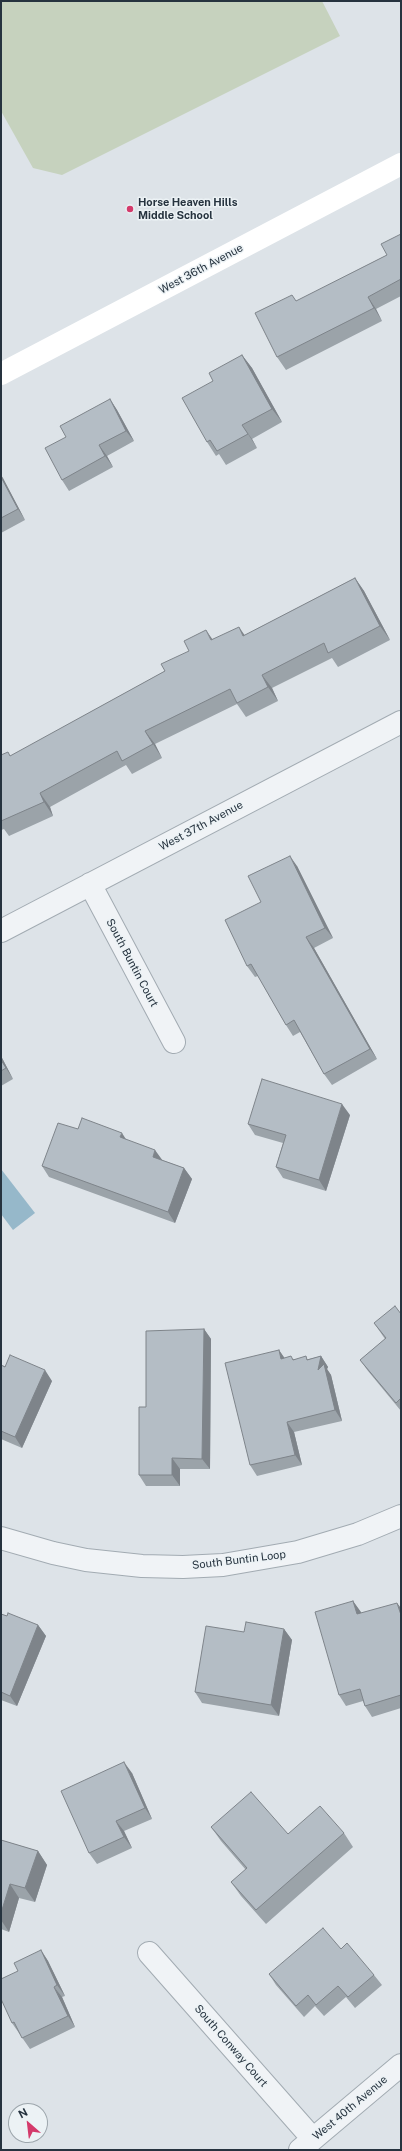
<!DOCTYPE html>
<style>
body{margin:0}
#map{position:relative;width:402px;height:2151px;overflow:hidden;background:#dde3e8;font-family:"Public Sans",sans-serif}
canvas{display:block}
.frame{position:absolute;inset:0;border:2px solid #26333f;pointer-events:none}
.north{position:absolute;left:8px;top:2103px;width:40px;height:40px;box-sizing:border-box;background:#ecf2f5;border:1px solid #9da6ac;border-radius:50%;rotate:332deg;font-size:11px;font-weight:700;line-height:16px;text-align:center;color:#26333f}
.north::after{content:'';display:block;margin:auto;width:14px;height:18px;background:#d43a6b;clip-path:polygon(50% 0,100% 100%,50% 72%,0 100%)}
</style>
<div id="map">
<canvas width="402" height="2151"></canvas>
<div class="frame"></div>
<div class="north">N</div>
</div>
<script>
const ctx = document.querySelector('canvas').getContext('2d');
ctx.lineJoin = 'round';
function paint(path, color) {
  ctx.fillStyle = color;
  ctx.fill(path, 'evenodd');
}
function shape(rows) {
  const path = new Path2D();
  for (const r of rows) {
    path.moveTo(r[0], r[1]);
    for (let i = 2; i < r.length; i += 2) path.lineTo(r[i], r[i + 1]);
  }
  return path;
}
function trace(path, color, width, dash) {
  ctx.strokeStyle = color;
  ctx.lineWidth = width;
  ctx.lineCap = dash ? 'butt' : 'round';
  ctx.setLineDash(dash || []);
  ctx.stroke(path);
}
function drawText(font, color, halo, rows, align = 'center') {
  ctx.font = font + ' "Public Sans",sans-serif';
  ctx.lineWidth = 3;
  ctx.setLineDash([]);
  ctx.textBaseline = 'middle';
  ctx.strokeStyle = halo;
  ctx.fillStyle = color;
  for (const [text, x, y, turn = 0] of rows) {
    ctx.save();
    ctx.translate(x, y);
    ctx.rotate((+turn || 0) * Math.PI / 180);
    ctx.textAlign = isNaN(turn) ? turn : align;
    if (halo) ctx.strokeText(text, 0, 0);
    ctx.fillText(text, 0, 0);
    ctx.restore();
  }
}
const green = shape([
 [1,1,322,1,340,36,62,175,33,168,1,111]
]);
const water = shape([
 [1,1169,35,1213,13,1230,1,1214]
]);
const street = shape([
 [90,884,174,1042],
 [1,931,401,722],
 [1,1538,53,1553,86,1560,142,1566,183,1567,223,1565,298,1552,358,1534,401,1516],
 [149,1953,313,2139],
 [300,2150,401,2065]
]);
const secondary = shape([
 [1,374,401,164]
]);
const wall = shape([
 [401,234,401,296,376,309,382,321,286,370,277,357,297,301,387,255],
 [242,355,252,368,282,422,252,439,257,448,226,465,219,454,216,456,207,442,213,381],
 [110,399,117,410,134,441,107,456,113,467,69,491,62,480,66,437],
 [1,475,25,520,1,533],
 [355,578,364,591,390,640,338,667,332,658,272,688,278,701,246,717,237,704,155,744,162,758,132,774,126,765,50,807,53,816,9,836,4,829,1,830,1,755,11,756,165,671,213,639,245,635],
 [297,866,333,938,314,948,377,1059,332,1085,324,1074,300,1032,293,1036,286,1025,258,976,255,977,247,966,261,902],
 [1,1056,13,1079,1,1086],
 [350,1115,326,1191,283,1178,276,1167,283,1143,255,1135,248,1124],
 [78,1129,126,1140,162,1160,184,1168,192,1179,175,1223,49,1177,42,1166],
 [401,1314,401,1411,368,1371,360,1360,385,1339,374,1323],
 [204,1329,211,1339,210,1469,180,1469,180,1486,146,1486,139,1475,146,1407],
 [279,1350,284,1358,294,1359,309,1359,321,1356,328,1367,327,1369,331,1375,342,1421,294,1432,302,1465,257,1476,250,1465],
 [1,1365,52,1381,22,1448,1,1439],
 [353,1601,361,1613,401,1608,401,1708,372,1717,365,1706,363,1701,346,1706,339,1695],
 [1,1614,7,1616,38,1625,46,1636,17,1706,1,1700],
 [284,1629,292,1640,279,1716,202,1703,195,1692],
 [132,1773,152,1819,124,1831,132,1848,97,1864,89,1853],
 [211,1827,288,1834,344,1833,353,1847,266,1924,241,1896,231,1882,246,1870,221,1841],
 [1,1840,38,1851,47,1865,35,1902,19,1898,9,1932,1,1929],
 [341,1949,374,1975,382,1985,355,2008,346,1997,324,2016,315,2006,304,2017,276,1985,269,1974],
 [41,1950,48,1961,65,1996,62,1997,75,2027,30,2049,12,2023,18,1971]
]);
const shadedWall = shape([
 [368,297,376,309,382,321,374,308],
 [242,355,252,368,282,422,272,409],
 [110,399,117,410,134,441,126,431],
 [242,425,252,439,257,448,248,434],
 [99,445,107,456,113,467,105,456],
 [1,475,3,478,25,520,18,509,1,477],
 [355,578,364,591,390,640,380,626],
 [239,627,248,640,243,636],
 [206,630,215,643,211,640],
 [262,675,272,688,278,701,268,687],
 [145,731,155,744,162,758,153,744],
 [40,793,50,807,53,816,44,802],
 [290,856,297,866,333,938,325,928],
 [306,937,314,948,377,1059,370,1049],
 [1,1056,13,1079,6,1068,1,1060],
 [342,1104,350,1115,326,1191,319,1180],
 [122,1133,129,1144,120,1137],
 [155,1150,163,1161,153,1157],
 [184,1168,192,1179,175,1223,168,1212],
 [204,1329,211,1339,210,1469,202,1459],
 [279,1350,286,1360,281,1359],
 [321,1356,328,1367,327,1369,331,1375,342,1421,335,1410,318,1370],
 [45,1370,52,1381,22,1448,15,1437],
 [287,1422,294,1432,302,1465,295,1455],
 [172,1458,180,1469,180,1486,172,1475],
 [353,1601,361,1612,364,1625,357,1614],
 [397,1603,401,1608,401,1615],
 [38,1625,46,1636,17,1706,10,1696],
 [284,1629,292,1640,279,1716,271,1705],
 [124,1762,132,1773,152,1819,145,1808],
 [116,1821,124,1831,132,1848,124,1837],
 [38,1851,47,1865,35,1902,25,1888],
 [10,1884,19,1898,9,1932,1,1920,1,1913],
 [41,1950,48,1961,65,1996,57,1985],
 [54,1987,62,1997,75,2027,68,2016]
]);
const building = shape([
 [401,234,401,279,368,297,374,308,277,357,255,313,292,295,296,301,387,255,381,244,401,234],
 [242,355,272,409,242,425,248,434,217,451,210,440,207,442,182,398,213,381,209,373,242,355],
 [110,399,126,431,99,445,105,456,62,480,45,448,66,437,60,426,110,399],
 [1,477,18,509,1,518,1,477],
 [355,578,380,626,328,653,324,643,262,675,268,687,237,703,230,689,145,731,153,744,122,761,117,751,40,793,44,802,1,821,1,755,8,752,10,756,165,671,161,664,189,651,184,641,206,630,211,640,239,627,243,636,355,578],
 [290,856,325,928,306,937,370,1049,324,1074,294,1020,286,1025,251,964,247,966,225,920,261,902,248,876,290,856],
 [1,1060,6,1068,1,1071,1,1060],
 [262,1079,342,1104,319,1180,276,1167,286,1135,248,1124,262,1079],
 [82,1118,122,1133,120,1137,155,1150,153,1157,184,1168,168,1212,42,1166,58,1123,78,1129,82,1118],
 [395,1306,401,1314,401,1398,396,1403,360,1360,386,1338,374,1323,395,1306],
 [204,1329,202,1459,172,1458,172,1475,139,1475,139,1407,146,1407,146,1331,204,1329],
 [279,1350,281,1359,291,1356,293,1360,306,1356,307,1360,321,1356,318,1370,324,1364,335,1410,287,1422,295,1455,250,1465,225,1363,279,1350],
 [10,1355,45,1370,15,1437,1,1431,1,1365,5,1367,10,1355],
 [353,1601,357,1614,397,1603,401,1615,401,1695,365,1706,360,1689,339,1695,315,1612,353,1601],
 [8,1613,38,1625,10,1696,1,1692,1,1614,7,1616,8,1613],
 [246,1622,284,1629,271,1705,195,1692,206,1626,244,1632,246,1622],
 [124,1762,145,1808,116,1821,124,1837,89,1853,61,1791,124,1762],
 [251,1792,288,1834,320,1806,344,1833,256,1910,231,1882,247,1868,211,1827,251,1792],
 [1,1840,38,1851,25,1888,10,1884,1,1913,1,1840],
 [323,1928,341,1949,347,1943,374,1975,348,1997,338,1986,316,2005,308,1995,296,2006,269,1974,323,1928],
 [41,1950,57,1985,54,1987,68,2016,22,2038,14,2022,12,2023,1,1999,1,1979,18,1971,14,1963,41,1950]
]);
const markers = [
 [130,209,4,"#d43a6b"]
];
const poiNames = [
 ["Horse Heaven Hills",138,203],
 ["Middle School",138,216]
];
const streetNames = [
 ["West 36th Avenue",201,269,-28],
 ["West 37th Avenue",201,826,-28],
 ["South Buntin Court",132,963,62],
 ["South Buntin Loop",239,1560,-7],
 ["South Conway Court",231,2046,49],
 ["West 40th Avenue",350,2108,-40]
];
paint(green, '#c6d2be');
paint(water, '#96b8ca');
trace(street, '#a2abb2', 24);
trace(street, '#f0f3f6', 22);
trace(secondary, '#fff', 22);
paint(wall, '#9ba3a9');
paint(shadedWall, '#7e848a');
paint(building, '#b4bdc5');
trace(building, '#7e848a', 1);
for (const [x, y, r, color] of markers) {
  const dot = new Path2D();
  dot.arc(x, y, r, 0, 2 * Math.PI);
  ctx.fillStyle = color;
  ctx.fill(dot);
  trace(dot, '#ecf2f5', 1.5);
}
drawText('bold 11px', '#26333f', '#ecf2f5', poiNames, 'left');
drawText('11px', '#26333f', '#ecf2f5', streetNames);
</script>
